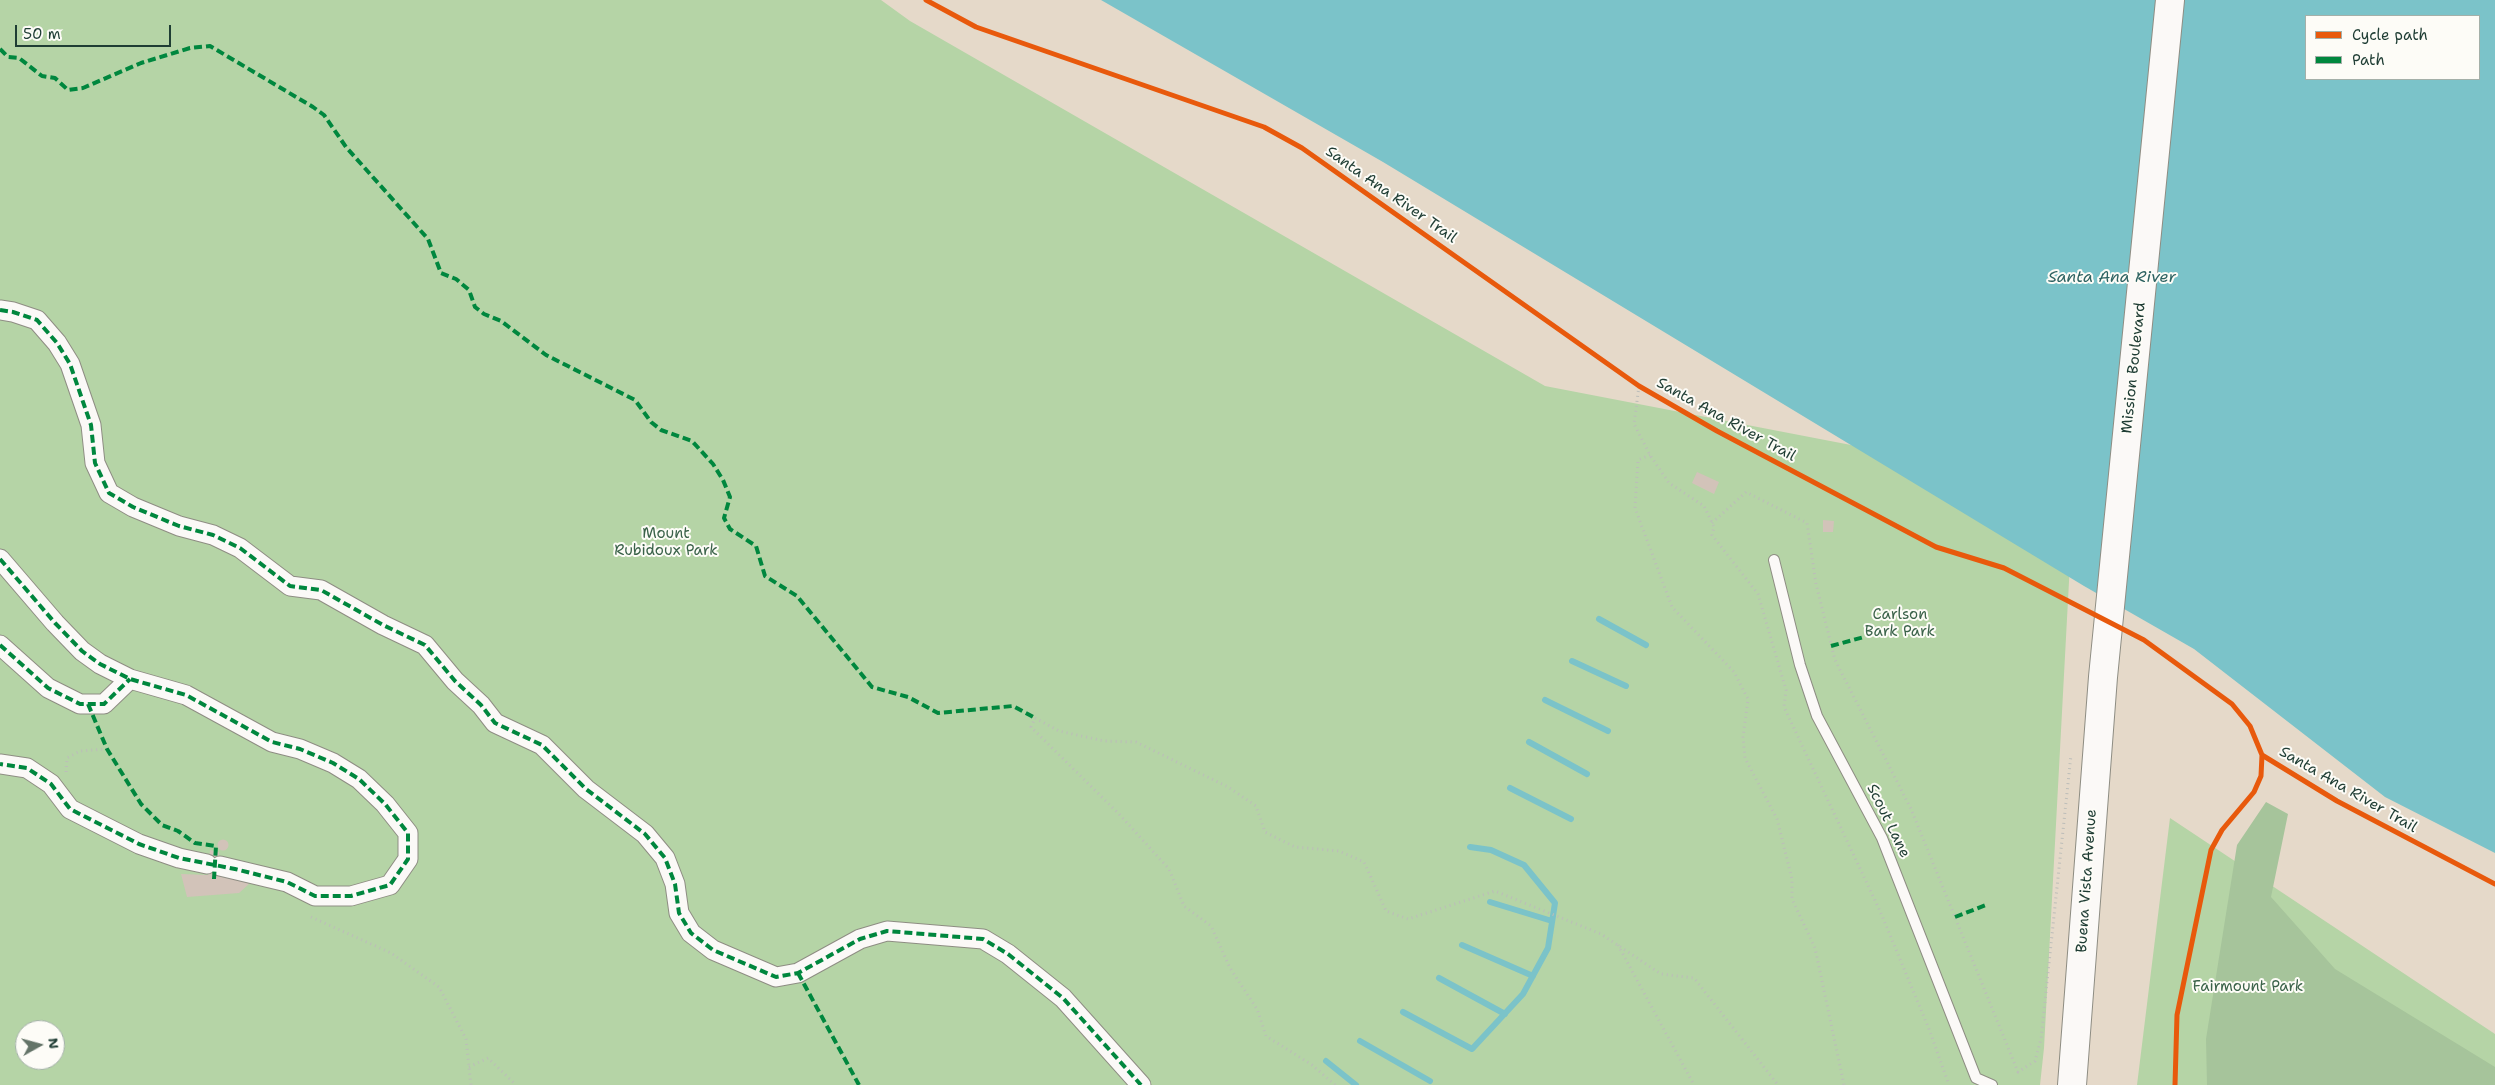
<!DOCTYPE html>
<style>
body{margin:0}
#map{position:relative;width:2495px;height:1085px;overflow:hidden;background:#e5d9c9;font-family:"Shantell Sans",sans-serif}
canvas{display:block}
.legend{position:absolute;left:2305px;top:15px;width:175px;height:65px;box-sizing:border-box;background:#fdfcf7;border:1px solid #a4b0a9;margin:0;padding:6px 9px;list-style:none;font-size:15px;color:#1f3d34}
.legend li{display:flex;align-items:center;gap:10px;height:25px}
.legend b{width:25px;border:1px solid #a4b0a9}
.north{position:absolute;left:15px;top:1020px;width:50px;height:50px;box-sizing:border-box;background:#fdfcf7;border:1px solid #a4b0a9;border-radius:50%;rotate:83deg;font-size:14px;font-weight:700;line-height:20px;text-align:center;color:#1f3d34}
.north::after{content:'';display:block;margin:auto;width:18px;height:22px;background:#647468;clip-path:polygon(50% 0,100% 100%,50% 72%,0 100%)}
.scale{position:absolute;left:15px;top:25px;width:156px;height:22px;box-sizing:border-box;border:2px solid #1f3d34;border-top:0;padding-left:6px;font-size:15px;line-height:18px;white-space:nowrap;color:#1f3d34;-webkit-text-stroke:4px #fdfcf7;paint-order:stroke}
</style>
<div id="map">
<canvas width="2495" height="1085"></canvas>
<ul class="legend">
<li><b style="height:6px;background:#e8590c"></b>Cycle path</li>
<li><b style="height:6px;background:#00873e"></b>Path</li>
</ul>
<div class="north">N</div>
<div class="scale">50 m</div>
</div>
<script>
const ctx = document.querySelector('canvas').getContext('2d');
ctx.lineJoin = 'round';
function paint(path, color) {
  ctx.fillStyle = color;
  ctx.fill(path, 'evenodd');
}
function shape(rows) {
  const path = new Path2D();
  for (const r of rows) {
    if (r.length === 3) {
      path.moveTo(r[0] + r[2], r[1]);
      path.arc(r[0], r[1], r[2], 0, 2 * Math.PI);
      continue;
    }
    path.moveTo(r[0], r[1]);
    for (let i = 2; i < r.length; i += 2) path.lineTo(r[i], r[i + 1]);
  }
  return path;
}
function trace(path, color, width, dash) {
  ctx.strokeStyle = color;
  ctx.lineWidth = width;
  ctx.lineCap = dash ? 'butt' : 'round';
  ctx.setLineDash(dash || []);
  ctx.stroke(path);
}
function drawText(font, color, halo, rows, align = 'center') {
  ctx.font = font + ' "Shantell Sans",sans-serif';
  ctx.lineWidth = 4;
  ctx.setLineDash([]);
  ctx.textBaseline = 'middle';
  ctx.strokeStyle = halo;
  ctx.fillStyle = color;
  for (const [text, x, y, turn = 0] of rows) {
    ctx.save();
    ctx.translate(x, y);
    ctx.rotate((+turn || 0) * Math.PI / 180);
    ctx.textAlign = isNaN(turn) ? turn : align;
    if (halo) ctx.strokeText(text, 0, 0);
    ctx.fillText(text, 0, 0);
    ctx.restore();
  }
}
const green = shape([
 [0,0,881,0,910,21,1545,386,2074,488,2044,1048,2040,1085,0,1085],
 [25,1030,55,1030,55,1060,25,1060],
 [2170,818,2495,1034,2495,1085,2137,1085]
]);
const forest = shape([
 [2266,802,2288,814,2271,897,2335,969,2495,1067,2495,1085,2207,1085,2206,1039,2237,845]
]);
const water = shape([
 [1101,0,2495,0,2495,853,2385,797,2194,649,2084,586,1383,162],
 [2306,16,2479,16,2479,79,2306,79]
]);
const stream = shape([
 [1599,619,1646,645],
 [1572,661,1626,686],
 [1545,700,1608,731],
 [1529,742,1587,774],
 [1510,788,1571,819],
 [1490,902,1552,921],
 [1462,945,1533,976],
 [1439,978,1505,1014],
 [1403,1012,1472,1049,1523,994,1548,948,1555,903,1524,865,1491,850,1470,847],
 [1360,1041,1430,1081],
 [1326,1061,1356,1085]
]);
const building = shape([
 [1697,472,1719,482,1714,494,1692,483],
 [1823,520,1834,521,1833,532,1823,532],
 [223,845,5.5],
 [210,850,219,852,217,873,233,873,249,884,239,893,187,897,181,874,208,875]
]);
const path = shape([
 [1639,386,1634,424,1650,455,1669,483,1704,506,1714,527,1712,535,1758,594,1786,690,1784,707,1880,911,1929,1029,1949,1085],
 [1650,455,1638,460,1635,508,1672,607,1734,672,1748,699,1743,737,1745,758,1777,819,1792,879,1792,899,1815,948,1844,1085],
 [1712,523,1746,492,1807,523,1816,584,1835,660,1911,809,2018,1072,2035,1061,2041,1039,2071,755],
 [66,772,67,758,80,751,107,749],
 [311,917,391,953,439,987,466,1039,471,1085],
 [1618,945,1694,1085],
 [469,1067,488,1058,516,1085],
 [1335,1085,1312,1065,1266,1036,1257,1009,1230,968,1211,926,1184,906,1169,869,1119,814,1031,727,1035,718,1059,731,1104,741,1136,742,1228,787,1256,806,1265,832,1295,847,1339,851,1364,862,1386,911,1408,919,1495,891,1601,934,1661,974,1694,978,1778,1085]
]);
const lane = shape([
 [1774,560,1800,665,1817,716,1882,838,1976,1078,1992,1085]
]);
const street = shape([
 [0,310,13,312,37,320,57,343,70,364,91,425,95,463,109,493,133,507,179,526,213,535,240,548,290,586,321,590,383,625,425,645,455,681,481,705,495,723,542,745,586,789,645,834,665,858,675,884,679,913,691,933,713,950,776,977,798,973,860,939,887,931,983,939,1008,954,1063,998,1141,1085],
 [0,559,55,623,82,651,100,664,130,679,186,695,272,742,300,749,333,763,359,779,385,804,408,833,408,859,390,885,351,896,315,896,287,882,220,866],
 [0,645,48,688,80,704,104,704,130,679],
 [0,764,27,768,51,784,70,809,139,844,179,858,207,864]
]);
const primary = shape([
 [2072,1085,2103,677,2170,0]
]);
const quiet = shape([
 [0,49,8,57,19,58,42,76,55,78,68,90,83,88,141,63,190,48,210,46,313,107,324,115,346,147,428,239,441,273,456,279,469,290,475,307,484,314,501,321,546,355,635,400,651,422,661,430,692,441,713,464,723,480,730,497,724,518,730,529,756,546,765,576,797,596,872,687,908,697,938,713,1013,706,1035,718],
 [0,310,13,312,37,320,57,343,70,364,91,425,95,463,109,493,133,507,179,526,213,535,240,548,290,586,321,590,383,625,425,645,455,681,481,705,495,723,542,745,586,789,645,834,665,858,675,884,679,913,691,933,713,950,776,977,798,973,860,939,887,931,983,939,1008,954,1063,998,1141,1085],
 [0,559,55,623,82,651,100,664,130,679,186,695,272,742,300,749,333,763,359,779,385,804,408,833,408,859,390,885,351,896,315,896,287,882,235,869,179,858,139,844,70,809,51,784,27,768,0,764],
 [0,645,48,688,80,704,104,704,130,679],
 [1831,646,1864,637],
 [88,704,107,749,141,804,162,825,178,831,195,843,216,846,214,879],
 [1955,917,1986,905],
 [798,973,859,1085]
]);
const cycleway = shape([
 [926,0,976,27,1264,127,1302,148,1639,386,1717,431,1936,547,2004,568,2144,640,2232,704,2250,726,2262,755,2337,801,2495,884],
 [2175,1085,2177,1015,2211,850,2222,830,2254,792,2261,776,2262,755]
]);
const streetNames = [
 ["Santa Ana River Trail",1391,195,35],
 ["Mission Boulevard",2134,368,-84],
 ["Santa Ana River Trail",1726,420,29],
 ["Santa Ana River Trail",2348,790,30],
 ["Scout Lane",1888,821,64],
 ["Buena Vista Avenue",2087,881,-86]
];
const parkNames = [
 ["Mount",666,534],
 ["Rubidoux Park",666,551],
 ["Carlson",1900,615],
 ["Bark Park",1900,632],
 ["Fairmount Park",2248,987]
];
const waterNames = [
 ["Santa Ana River",2112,278]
];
paint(green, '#b5d4a6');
paint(forest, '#a6c49b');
paint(water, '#7bc3c9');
trace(stream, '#7bc3c9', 6);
paint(building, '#d2c3b9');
trace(lane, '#8e8d83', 12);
trace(street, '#8e8d83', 21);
trace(primary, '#8e8d83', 30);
trace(path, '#bcbdb9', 3, [1, 4]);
trace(lane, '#fbf9f7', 10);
trace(street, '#fbf9f7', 19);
trace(primary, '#fbf9f7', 28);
trace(quiet, '#00873e', 4, [8, 4]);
trace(cycleway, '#e8590c', 5);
drawText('15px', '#1f3d34', '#fdfcf7', streetNames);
drawText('15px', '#3a6249', '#fdfcf7', parkNames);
drawText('italic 16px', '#2d6261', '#fdfcf7', waterNames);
</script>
